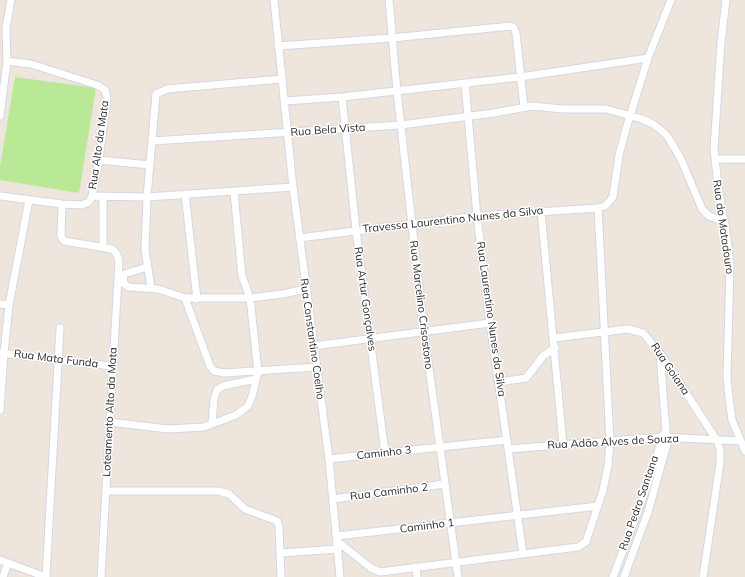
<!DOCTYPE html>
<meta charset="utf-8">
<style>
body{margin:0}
canvas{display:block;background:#eee5dc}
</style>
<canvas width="745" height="577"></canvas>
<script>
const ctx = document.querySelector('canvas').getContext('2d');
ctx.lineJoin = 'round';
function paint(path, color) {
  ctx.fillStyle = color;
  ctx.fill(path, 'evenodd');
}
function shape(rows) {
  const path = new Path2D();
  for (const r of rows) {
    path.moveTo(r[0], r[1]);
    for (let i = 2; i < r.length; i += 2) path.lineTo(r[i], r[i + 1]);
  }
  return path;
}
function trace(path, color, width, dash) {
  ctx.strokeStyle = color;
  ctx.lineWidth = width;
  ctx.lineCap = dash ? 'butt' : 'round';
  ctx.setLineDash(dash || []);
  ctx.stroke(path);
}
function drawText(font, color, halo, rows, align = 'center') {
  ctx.font = font + ' Mulish,sans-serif';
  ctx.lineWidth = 3;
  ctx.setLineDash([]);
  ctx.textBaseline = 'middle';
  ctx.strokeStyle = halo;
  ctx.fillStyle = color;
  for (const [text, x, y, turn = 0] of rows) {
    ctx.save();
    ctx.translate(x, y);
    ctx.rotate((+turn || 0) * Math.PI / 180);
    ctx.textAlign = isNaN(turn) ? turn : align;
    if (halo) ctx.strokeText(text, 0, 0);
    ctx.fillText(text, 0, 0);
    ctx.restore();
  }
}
const green = shape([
 [15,77,96,88,79,193,0,180,0,166]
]);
const street = shape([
 [274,0,293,187,329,459,340,577],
 [389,0,397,91,424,332,458,577],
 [726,0,721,42,714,149,718,186,727,238,730,266,727,377,729,398,732,420,745,451],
 [278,46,392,38,511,26,514,28,516,33,524,107],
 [465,83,477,216,490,323,523,554],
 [342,97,356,230,385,453],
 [285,101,342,97,520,77,648,58],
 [0,116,7,61,6,28,11,0],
 [152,141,401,125,494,113,532,106,563,109,606,109,642,119,653,124,661,130,668,137,681,159,702,209,709,216,725,222],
 [715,159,745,159],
 [99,160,150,165],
 [185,194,197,299],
 [0,196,62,204,82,205,89,202,92,196,99,160,107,98,105,90,97,85,31,64,7,61],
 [92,196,147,197,293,187],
 [62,204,61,236,64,241,112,249,116,253,119,260,101,577],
 [541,211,563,444],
 [299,238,477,216,598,208,605,206,613,197,619,155,626,129,648,58,671,0],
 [103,247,103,196],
 [123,275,124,284,129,287,158,289,185,298,250,298,283,294,305,289],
 [118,276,147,267],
 [151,288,145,250,147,197,156,94,167,89,282,79],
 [185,298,210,366,214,371,224,373,316,367],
 [0,304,9,305],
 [554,338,628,329,643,333,660,353,716,439,720,449,720,463,703,577],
 [313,346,490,323],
 [0,353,111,366],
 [499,382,526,378,543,356,555,348],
 [0,410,4,353,9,305,29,200],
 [110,422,168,429,204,427,236,415,248,406,252,396,258,372,250,298,242,276,234,192],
 [212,424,214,399,217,390,223,386,256,379],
 [508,449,662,437,741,441],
 [329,459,507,440],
 [106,491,218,491,229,494,245,509,277,521,279,527,281,577],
 [333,499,445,484],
 [337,536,598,506],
 [337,541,371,568,380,572,578,547,586,542,603,490,608,466,610,441,598,208],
 [281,553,338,549],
 [0,560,46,577,60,328],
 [416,567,417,577],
 [3,577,8,563],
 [613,577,646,489,664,433],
 [624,577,648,512,667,444,660,355]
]);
const streetNames = [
 ["Rua Bela Vista",328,130,-4],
 ["Rua Alto da Mata",99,145,-82],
 ["Travessa Laurentino Nunes da Silva",453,220,-6],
 ["Rua do Matadouro",723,227,82],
 ["Rua Artur Gonçalves",365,299,82],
 ["Rua Marcelino Crisostono",421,305,83],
 ["Rua Laurentino Nunes da Silva",491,319,82],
 ["Rua Constantino Coelho",312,339,82],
 ["Rua Mata Funda",56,359,7],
 ["Rua Goiana",670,369,56],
 ["Loteamento Alto da Mata",110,412,-87],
 ["Rua Adão Alves de Souza",613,442,-3],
 ["Caminho 3",384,453,-6],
 ["Rua Caminho 2",389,492,-7],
 ["Rua Pedro Santana",639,503,-71],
 ["Caminho 1",427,526,-7]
];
paint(green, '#b9e896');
trace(street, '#d2d7e5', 9);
trace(street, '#fff', 7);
drawText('11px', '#2b2b2b', '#fff', streetNames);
</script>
